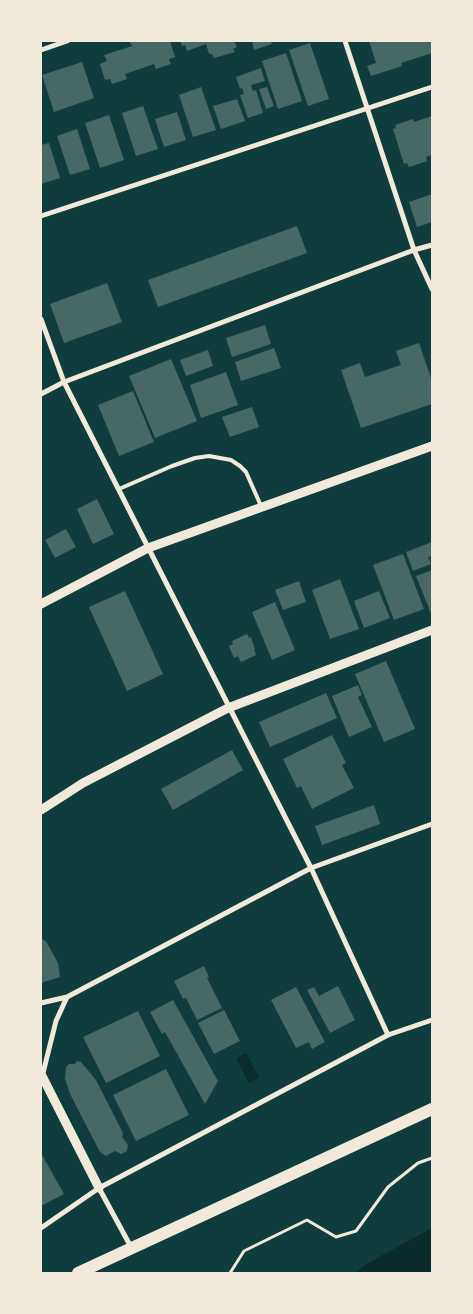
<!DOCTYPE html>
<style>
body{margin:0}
#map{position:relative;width:473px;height:1314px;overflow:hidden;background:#0f3d3e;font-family:"Times New Roman",serif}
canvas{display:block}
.frame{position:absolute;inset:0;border:42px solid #f1e9da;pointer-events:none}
</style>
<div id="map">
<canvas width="473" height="1314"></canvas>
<div class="frame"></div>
</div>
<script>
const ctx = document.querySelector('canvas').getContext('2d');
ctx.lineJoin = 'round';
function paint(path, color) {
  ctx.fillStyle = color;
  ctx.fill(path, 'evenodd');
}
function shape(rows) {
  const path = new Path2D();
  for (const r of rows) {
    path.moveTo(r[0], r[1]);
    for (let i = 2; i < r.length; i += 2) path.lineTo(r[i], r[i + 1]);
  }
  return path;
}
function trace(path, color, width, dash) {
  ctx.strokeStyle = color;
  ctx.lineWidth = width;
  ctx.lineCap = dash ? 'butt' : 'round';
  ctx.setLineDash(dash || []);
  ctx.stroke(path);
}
const water = shape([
 [246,1053,259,1077,249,1083,236,1058],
 [432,1228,432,1273,354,1273,368,1263]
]);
const building = shape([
 [133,41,170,41,175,57,169,59,171,64,156,69,154,64,125,74,127,79,112,84,110,79,105,80,100,64,107,61,104,55,132,46,130,42],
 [180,41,234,41,237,47,233,49,235,52,214,58,212,54,209,54,206,44,187,51,185,45,182,46],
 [252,41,271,41,272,44,254,50],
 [369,41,432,41,432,53,401,63,402,66,371,76,367,66,376,63],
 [310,43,329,99,308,106,289,50],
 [286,53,302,101,278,109,262,61],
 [82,62,94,98,54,112,42,75],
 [261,68,265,81,251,85,253,91,256,90,263,113,248,118,240,95,244,94,242,88,240,89,236,77],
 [201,87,216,130,193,137,179,95],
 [267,87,274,106,266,109,259,89],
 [237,99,245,121,221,129,213,106],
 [143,106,158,149,136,156,122,113],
 [177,112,186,140,164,147,155,119],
 [109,115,124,160,100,168,85,123],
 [432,116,432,155,426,157,427,161,409,167,407,163,404,164,393,129,396,128,395,125,413,119,414,122],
 [77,129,90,169,70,175,57,136],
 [49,143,60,178,41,184,41,145],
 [432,194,432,222,417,227,409,202],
 [297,226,307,253,158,307,148,280],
 [107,283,122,322,64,343,50,304],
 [265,325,271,344,232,357,226,338],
 [419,343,432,381,432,404,361,428,341,370,360,363,365,377,401,365,396,351],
 [274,348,281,368,241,381,235,362],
 [208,350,213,366,186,376,180,360],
 [171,359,197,421,155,438,129,376],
 [226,372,238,405,201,418,190,385],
 [133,391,154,442,119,456,98,405],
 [252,407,259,427,230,437,222,417],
 [97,499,114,534,93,544,77,509],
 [66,529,76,547,55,558,45,540],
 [432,542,432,556,428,557,431,564,413,571,406,552],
 [403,554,424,609,394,620,373,565],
 [432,570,432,616,416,576],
 [340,579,359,629,330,639,312,590],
 [299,581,306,602,283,610,275,590],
 [125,591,163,674,127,691,89,607],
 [379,591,390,618,364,628,354,601],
 [275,602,295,650,272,660,252,612],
 [247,634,249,638,251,637,255,649,254,649,256,655,241,662,238,656,234,658,229,646,233,644,232,641],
 [386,661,415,729,384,742,355,674],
 [358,685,362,695,358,697,372,727,349,737,332,696],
 [326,693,337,718,270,747,259,722],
 [332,735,346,763,342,765,354,788,312,809,301,786,297,788,283,759],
 [232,750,243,770,173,810,161,789],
 [374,805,380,824,322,845,315,826],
 [41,939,46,941,58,963,60,977,41,983],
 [204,966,209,977,207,978,222,1008,197,1020,186,998,183,999,174,981],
 [338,986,355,1020,330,1033,307,990,314,987,319,996],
 [296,987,325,1042,312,1049,309,1042,296,1048,271,1000],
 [173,1000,218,1081,205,1104,165,1032,162,1034,150,1012],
 [224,1010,240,1041,214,1054,198,1023],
 [138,1011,160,1056,106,1083,83,1037],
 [77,1061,81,1062,96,1080,123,1133,122,1137,128,1145,127,1151,121,1154,115,1151,106,1156,100,1152,70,1094,65,1079,66,1067,69,1064,75,1064],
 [166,1069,189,1115,136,1141,113,1095],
 [41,1153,64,1194,41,1206]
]);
const path = shape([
 [230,1273,244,1251,307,1220,336,1237,356,1231,388,1187,418,1163,432,1158]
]);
const service = shape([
 [119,489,172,466,195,458,209,456,231,460,240,466,246,472,261,506]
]);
const minor = shape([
 [345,41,414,250,432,289],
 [41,50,67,41],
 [41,216,432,87],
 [41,319,64,382,311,868,388,1035],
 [41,394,64,382,414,250,432,245],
 [41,1003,67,997,311,868,432,824],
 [42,1077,56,1021,67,997],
 [99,1188,131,1247],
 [41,1228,99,1188,388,1035,432,1020]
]);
const tertiary = shape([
 [41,604,148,548,432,446],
 [41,810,83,783,228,708,432,630],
 [41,1074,99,1188]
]);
const primary = shape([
 [78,1273,432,1109]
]);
paint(water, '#0a2a2b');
paint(building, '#486865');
trace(path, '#f1e9da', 3);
trace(service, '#f1e9da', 4);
trace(minor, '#f1e9da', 5);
trace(tertiary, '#f1e9da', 9);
trace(primary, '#f1e9da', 12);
</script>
